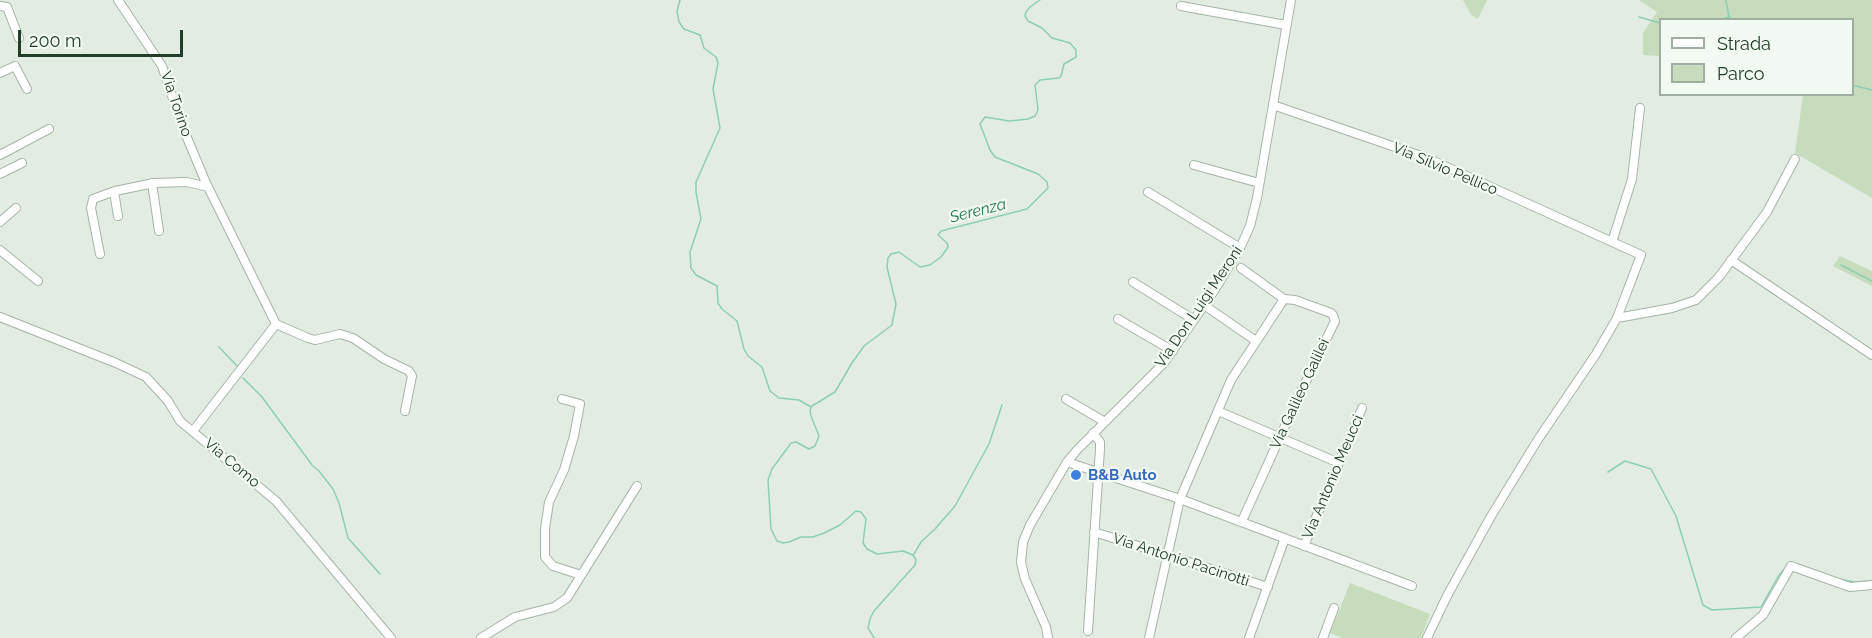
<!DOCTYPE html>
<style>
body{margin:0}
#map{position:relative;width:1872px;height:638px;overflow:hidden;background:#e3ece3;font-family:Raleway,sans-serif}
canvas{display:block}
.legend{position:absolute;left:1659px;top:18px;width:195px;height:78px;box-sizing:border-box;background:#f3f9f3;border:2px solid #a0aea1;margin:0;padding:8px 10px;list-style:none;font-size:18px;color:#233d27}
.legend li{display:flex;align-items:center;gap:12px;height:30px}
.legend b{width:30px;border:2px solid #a0aea1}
.scale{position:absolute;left:18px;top:30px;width:165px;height:27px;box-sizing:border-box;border:3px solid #233d27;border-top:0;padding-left:8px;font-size:18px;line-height:21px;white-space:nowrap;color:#233d27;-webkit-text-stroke:4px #f3f9f3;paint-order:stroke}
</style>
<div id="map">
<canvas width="1872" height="638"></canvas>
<ul class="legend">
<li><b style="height:8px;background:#fff"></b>Strada</li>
<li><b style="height:16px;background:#c6dcbc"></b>Parco</li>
</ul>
<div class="scale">200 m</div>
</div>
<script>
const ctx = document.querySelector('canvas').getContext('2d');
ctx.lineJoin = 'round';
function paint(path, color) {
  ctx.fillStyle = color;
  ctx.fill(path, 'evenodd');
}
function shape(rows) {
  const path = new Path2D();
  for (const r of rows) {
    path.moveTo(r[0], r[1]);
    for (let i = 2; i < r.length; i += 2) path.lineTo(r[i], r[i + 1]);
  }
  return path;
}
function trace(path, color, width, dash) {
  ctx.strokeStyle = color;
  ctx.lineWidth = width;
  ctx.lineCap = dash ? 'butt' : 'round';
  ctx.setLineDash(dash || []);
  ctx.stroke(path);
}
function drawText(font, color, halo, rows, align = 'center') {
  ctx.font = font + ' Raleway,sans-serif';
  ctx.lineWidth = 4.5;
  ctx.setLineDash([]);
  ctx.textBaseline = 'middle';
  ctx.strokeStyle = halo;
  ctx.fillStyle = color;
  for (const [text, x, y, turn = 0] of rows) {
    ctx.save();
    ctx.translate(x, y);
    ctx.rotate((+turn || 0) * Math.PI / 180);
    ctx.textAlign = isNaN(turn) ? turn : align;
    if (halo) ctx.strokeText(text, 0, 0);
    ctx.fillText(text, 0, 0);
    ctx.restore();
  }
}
const green = shape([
 [1463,0,1487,0,1478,19,1471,15],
 [1639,0,1872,0,1872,198,1795,153,1803,95,1852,94,1852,20,1660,20,1660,56,1643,55,1643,33,1657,12],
 [1840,256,1872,271,1872,286,1833,266],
 [1350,583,1430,614,1421,638,1343,638,1330,633]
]);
const stream = shape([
 [680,0,677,11,679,22,684,29,700,35,704,48,716,57,718,63,713,89,720,128,696,182,696,192,701,219,690,252,691,268,696,275,717,286,718,303,722,309,737,321,744,349,748,356,762,367,770,391,779,398,799,400,811,407],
 [1726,0,1729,17],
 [1639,17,1660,23],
 [1720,20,1729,17,1733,20],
 [1852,85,1872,90],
 [1841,265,1872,281],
 [219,347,239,368],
 [243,378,262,397,312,465,319,471,333,489,339,503,348,538,380,574],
 [1608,472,1625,461,1651,469,1676,516,1703,605,1712,610,1761,607,1779,575,1787,566],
 [914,554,921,542,935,529,955,506,989,444,1002,405],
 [1797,564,1829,576],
 [1839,579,1855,582,1870,581],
 [874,638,868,628,870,619,874,611,915,565,916,560,913,555,903,551,877,554,867,549,863,543,866,519,861,512,856,511,840,525,824,533,813,537,801,537,789,542,783,543,777,541,771,529,768,480,772,469,791,443,796,442,809,449,815,446,819,436,811,416,810,410,812,406,835,392,852,363,864,346,892,325,896,304,887,267,888,258,891,254,899,252,920,267,930,265,941,257,948,247,947,243,938,235,941,231,1027,209,1048,188,1047,182,1038,174,995,157,990,150,980,124,985,117,1009,121,1028,119,1035,116,1038,110,1035,85,1040,80,1059,78,1061,76,1064,64,1076,57,1076,50,1070,43,1052,38,1042,28,1028,21,1025,16,1026,12,1030,7,1040,0]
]);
const minor = shape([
 [118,0,162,66,183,128,206,183,276,324],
 [0,6,7,7,19,38],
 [1181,6,1286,25],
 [0,73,15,66,27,89],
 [1273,105,1427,158,1641,255,1617,318,1596,354,1537,441,1490,518,1447,596,1427,638],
 [0,155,49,129],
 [1194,165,1259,183],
 [0,174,22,163],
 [152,183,159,231],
 [114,192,118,216],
 [1148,192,1240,248],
 [0,222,16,208],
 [1612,242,1632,179,1640,108],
 [0,250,38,281],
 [100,254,91,208,93,199,115,191,154,183,187,182,208,187],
 [1731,260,1872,355],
 [1241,268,1284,299,1295,300,1331,313,1333,315,1335,321,1295,404,1242,521],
 [1133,282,1194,320],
 [1204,305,1256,341],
 [0,317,116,363,146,377,168,401,180,421,276,501,391,638],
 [1617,318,1672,308,1696,300,1719,277,1767,212,1795,159],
 [1118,319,1173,351],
 [276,324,308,338,315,340,340,334,353,338,384,359,409,371,412,376,405,411],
 [562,399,580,404,574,436,564,470,549,502,545,529,545,557,553,566,581,575],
 [1066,399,1105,422],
 [1218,411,1339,463],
 [193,431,276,324],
 [1067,462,1180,499,1412,586],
 [1094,532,1268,587],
 [1304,546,1362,408],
 [1088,631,1100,449,1100,442,1093,433],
 [481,638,515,617,554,607,567,598,637,486],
 [1048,638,1046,627,1025,579,1021,562,1023,542,1030,525,1067,462,1077,450,1164,363,1214,291,1240,248,1250,226,1257,198,1291,0],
 [1149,638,1180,499,1231,380,1284,299],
 [1249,638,1285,538],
 [1323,638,1334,608],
 [1736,638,1763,615,1791,566,1850,587,1872,585]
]);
const markers = [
 [1076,475,6,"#3f7fe0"]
];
const streetNames = [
 ["Via Torino",176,104,71],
 ["Via Silvio Pellico",1445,169,23],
 ["Via Don Luigi Meroni",1199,307,-56],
 ["Via Galileo Galilei",1300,394,-65],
 ["Via Como",232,463,40],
 ["Via Antonio Meucci",1333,477,-67],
 ["Via Antonio Pacinotti",1181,560,18]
];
const shopNames = [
 ["B&B Auto",1088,475]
];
const waterNames = [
 ["Serenza",978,211,-14]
];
paint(green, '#c6dcbc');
trace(stream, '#8dcfb3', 1.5);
trace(minor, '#a6b4a7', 10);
trace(minor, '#fff', 8);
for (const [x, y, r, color] of markers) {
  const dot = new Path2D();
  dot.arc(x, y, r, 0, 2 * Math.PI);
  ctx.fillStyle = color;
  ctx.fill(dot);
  trace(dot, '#f3f9f3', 2);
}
drawText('15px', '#233d27', '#f3f9f3', streetNames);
drawText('bold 15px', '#366cbe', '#f3f9f3', shopNames, 'left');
drawText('italic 16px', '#1f7753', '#f3f9f3', waterNames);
</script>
